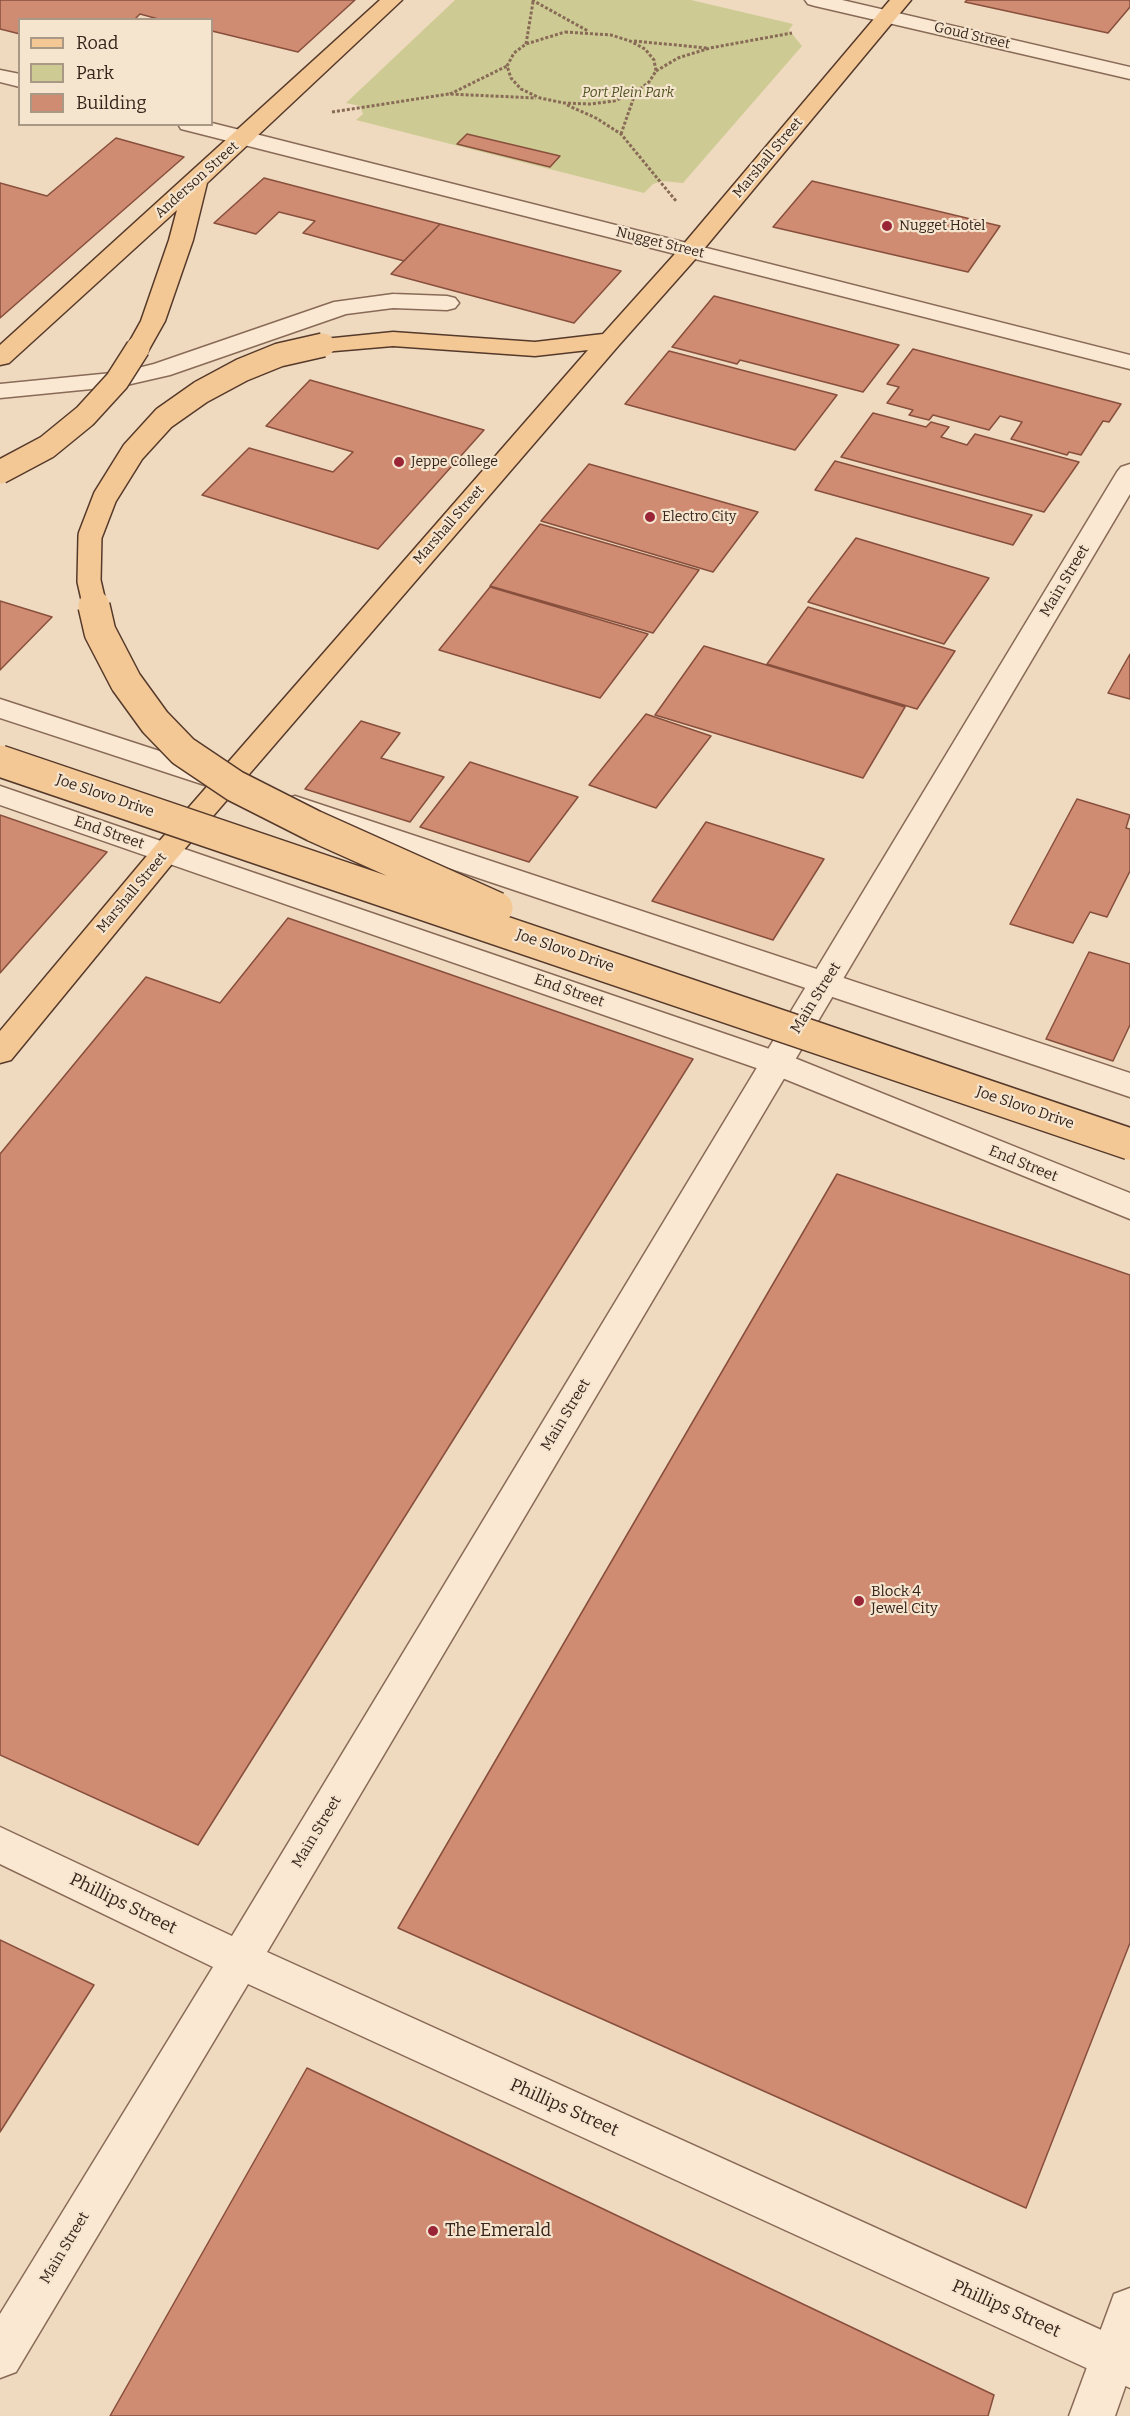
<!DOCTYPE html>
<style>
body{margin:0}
#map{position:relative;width:1130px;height:2416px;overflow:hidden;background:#efdabf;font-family:Bitter,serif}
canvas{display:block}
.legend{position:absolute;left:18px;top:18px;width:195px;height:108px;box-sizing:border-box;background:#f6e5ce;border:2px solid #aa9887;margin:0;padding:8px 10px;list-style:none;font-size:18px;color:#37251c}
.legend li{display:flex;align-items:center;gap:12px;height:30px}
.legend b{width:30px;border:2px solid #aa9887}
</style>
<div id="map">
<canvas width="1130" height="2416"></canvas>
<ul class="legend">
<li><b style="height:8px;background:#f4c894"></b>Road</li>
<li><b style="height:16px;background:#cdcb93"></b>Park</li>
<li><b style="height:16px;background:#cf8c73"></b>Building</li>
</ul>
</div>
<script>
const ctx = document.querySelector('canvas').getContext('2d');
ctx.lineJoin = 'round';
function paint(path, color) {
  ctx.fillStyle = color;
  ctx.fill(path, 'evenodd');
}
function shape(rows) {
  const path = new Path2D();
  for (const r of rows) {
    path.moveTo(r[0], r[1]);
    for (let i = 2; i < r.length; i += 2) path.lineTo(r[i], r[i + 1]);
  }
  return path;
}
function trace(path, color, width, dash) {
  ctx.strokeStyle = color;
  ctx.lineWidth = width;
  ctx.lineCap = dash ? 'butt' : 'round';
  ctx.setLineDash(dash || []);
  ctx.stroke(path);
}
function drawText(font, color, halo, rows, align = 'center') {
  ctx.font = font + ' Bitter,serif';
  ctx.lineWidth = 4.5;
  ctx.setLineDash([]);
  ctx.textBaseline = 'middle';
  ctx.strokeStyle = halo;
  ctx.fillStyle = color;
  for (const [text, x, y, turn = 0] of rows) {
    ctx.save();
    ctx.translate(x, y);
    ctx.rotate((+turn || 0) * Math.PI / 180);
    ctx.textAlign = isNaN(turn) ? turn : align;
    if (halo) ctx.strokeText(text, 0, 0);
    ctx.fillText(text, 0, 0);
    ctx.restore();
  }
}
const green = shape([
 [455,0,691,0,793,24,789,30,802,46,683,183,662,181,653,184,644,193,356,120,363,114,360,106,346,103]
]);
const building = shape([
 [0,0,355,0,298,52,212,31,212,20,162,20,140,14,134,20,20,20,20,34,0,29,0,0],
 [967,0,1130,0,1130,7,1108,33,965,2,967,0],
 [467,134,560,156,550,167,457,144,467,134],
 [116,138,184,157,0,318,0,183,47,196,116,138],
 [264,178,440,224,404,261,303,233,315,221,279,212,256,234,214,223,264,178],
 [812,181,1000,226,968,272,773,227,812,181],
 [440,224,621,271,574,323,391,274,440,224],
 [714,296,899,345,863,392,740,360,737,364,672,347,714,296],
 [913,349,1121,404,1109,422,1103,421,1081,455,1069,452,1067,455,1011,439,1022,422,1000,416,989,430,933,415,929,420,909,415,913,410,887,403,899,387,887,384,913,349],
 [669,351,837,395,795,450,625,404,669,351],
 [310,380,484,430,378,549,202,495,249,448,333,472,353,452,266,426,310,380],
 [873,413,926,427,931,422,949,427,941,437,967,445,975,434,1079,462,1044,512,841,457,873,413],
 [835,461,1032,515,1013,545,815,490,835,461],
 [589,464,758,512,713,572,541,521,589,464],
 [540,524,699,570,653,633,490,586,540,524],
 [856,538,989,578,944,644,808,602,856,538],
 [490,587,648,634,600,698,439,650,490,587],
 [0,601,52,617,0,670,0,601],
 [808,607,955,651,917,709,767,664,808,607],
 [704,646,905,707,863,778,655,715,704,646],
 [1130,654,1130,699,1108,693,1130,654],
 [646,714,711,736,656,808,589,785,646,714],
 [361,721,400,733,381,758,444,777,410,822,305,789,361,721],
 [470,762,578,797,529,862,420,827,470,762],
 [1077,799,1130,815,1126,828,1130,829,1130,871,1107,917,1090,912,1073,943,1010,924,1077,799],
 [0,815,107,852,0,973,0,815],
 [706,822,824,859,773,940,652,901,706,822],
 [288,918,693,1059,198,1845,0,1755,0,1154,146,977,220,1003,288,918],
 [1089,952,1130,964,1130,1025,1113,1061,1046,1039,1089,952],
 [837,1174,1130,1275,1130,1943,1026,2208,398,1928,837,1174],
 [0,1940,94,1985,0,2132,0,1940],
 [307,2068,994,2395,988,2416,110,2416,307,2068]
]);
const path = shape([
 [532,0,588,31],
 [565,32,611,35,630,41,645,49,654,60,656,71,649,82,635,93,614,101,590,104,564,103,540,98,521,89,511,78,507,66,514,53,526,44,565,32],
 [634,41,707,48],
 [526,44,533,2],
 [656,71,678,58,710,48,792,33],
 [450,94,507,66],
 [567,105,596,118,621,134,676,201],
 [332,112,449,94,536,98],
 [621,134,635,94]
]);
const service = shape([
 [393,294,447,296,455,298,459,303,455,308,447,310,393,308,346,314,170,375,122,386,0,398,0,384,122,372,154,364,334,302,393,294]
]);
const pedestrian = shape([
 [1130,2288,1130,2373,1115,2416,1069,2416,1114,2294,1130,2288]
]);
const minor = shape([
 [805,0,842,0,1130,67,1130,79,815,6,808,4,805,0],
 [0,70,20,74,20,87,0,82,0,70],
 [212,123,1130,355,1130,369,181,129,178,124,212,123],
 [1130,464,1130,494,267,1952,1130,2343,1130,2388,248,1984,16,2372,0,2378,0,2314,213,1967,0,1864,0,1827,232,1936,1117,472,1121,467,1130,464]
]);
const tertiary = shape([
 [0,699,233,775,237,782,233,789,223,791,0,718,0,699],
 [0,786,787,1055,1130,1193,1130,1219,765,1071,0,805,0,786],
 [295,796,1130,1073,1130,1097,285,813,281,806,285,799,295,796]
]);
const primary = shape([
 [380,0,402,0,207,183,193,240,165,321,147,353,138,355,129,353,126,348,141,321,169,240,177,210,9,363,0,365,0,345,380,0],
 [890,0,911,0,698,256,619,345,176,859,11,1060,0,1063,0,1031,156,845,588,350,535,356,393,346,323,352,314,350,311,345,314,340,393,332,535,342,603,334,682,246,890,0]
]);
const primaryBridgeFar1 = shape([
 [0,472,47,447,85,416,117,381,138,348],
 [95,607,89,581,90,536,105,497,133,452,164,418,201,392,242,370,279,355,323,345]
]);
const primaryBridge = shape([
 [94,606,100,632,126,682,155,722,183,751,235,786,314,826,497,908],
 [0,761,1130,1144]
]);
const markers = [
 [887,226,6,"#992537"],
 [399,462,6,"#992537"],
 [650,517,6,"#992537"],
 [859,1601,6,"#992537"],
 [433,2231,6,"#992537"]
];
const farStreetnames = [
 ["Goud Street",972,36,13],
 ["Marshall Street",768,158,-50],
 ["Anderson Street",197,180,-42],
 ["Nugget Street",660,243,14],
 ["Marshall Street",449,525,-49],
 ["Marshall Street",132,893,-50]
];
const farParknames = [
 ["Port Plein Park",628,93]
];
const farPoinames = [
 ["Nugget Hotel",899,226],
 ["Jeppe College",411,462],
 ["Electro City",662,517]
];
const streetNames = [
 ["Main Street",1065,581,-59],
 ["Joe Slovo Drive",105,796,19],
 ["End Street",109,833,19],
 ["Joe Slovo Drive",565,951,19],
 ["End Street",569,991,19],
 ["Main Street",816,998,-58],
 ["Joe Slovo Drive",1025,1108,19],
 ["End Street",1023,1164,22],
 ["Main Street",566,1415,-59],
 ["Main Street",317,1832,-59],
 ["Main Street",65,2248,-59]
];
const poiNames = [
 ["Block 4",871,1592],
 ["Jewel City",871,1609]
];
const nearStreetnames = [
 ["Phillips Street",123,1904,26],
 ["Phillips Street",564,2108,24],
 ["Phillips Street",1006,2309,24]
];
const nearPoinames = [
 ["The Emerald",445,2231]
];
paint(green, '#cdcb93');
paint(building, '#cf8c73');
trace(building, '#884f3c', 1.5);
trace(service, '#886a57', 3);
trace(pedestrian, '#886a57', 3);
trace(minor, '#886a57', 3);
trace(tertiary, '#886a57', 3);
trace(primary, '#55392b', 3);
trace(path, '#886a57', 3, [3, 2]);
paint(service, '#fae8d2');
paint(pedestrian, '#fae8d2');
paint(minor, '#fae8d2');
paint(tertiary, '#fae8d2');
paint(primary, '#f4c894');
trace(primaryBridgeFar1, '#55392b', 26, []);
trace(primaryBridge, '#55392b', 34, []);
trace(primaryBridgeFar1, '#f4c894', 23);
trace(primaryBridge, '#f4c894', 31);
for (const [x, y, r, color] of markers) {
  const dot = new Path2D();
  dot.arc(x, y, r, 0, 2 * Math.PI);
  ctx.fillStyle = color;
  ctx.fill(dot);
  trace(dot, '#f6e5ce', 2);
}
drawText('14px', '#37251c', '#f6e5ce', farStreetnames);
drawText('italic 14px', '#4f5422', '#f6e5ce', farParknames);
drawText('14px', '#37251c', '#f6e5ce', farPoinames, 'left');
drawText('15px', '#37251c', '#f6e5ce', streetNames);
drawText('15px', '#37251c', '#f6e5ce', poiNames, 'left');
drawText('18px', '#37251c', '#f6e5ce', nearStreetnames);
drawText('18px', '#37251c', '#f6e5ce', nearPoinames, 'left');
</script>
